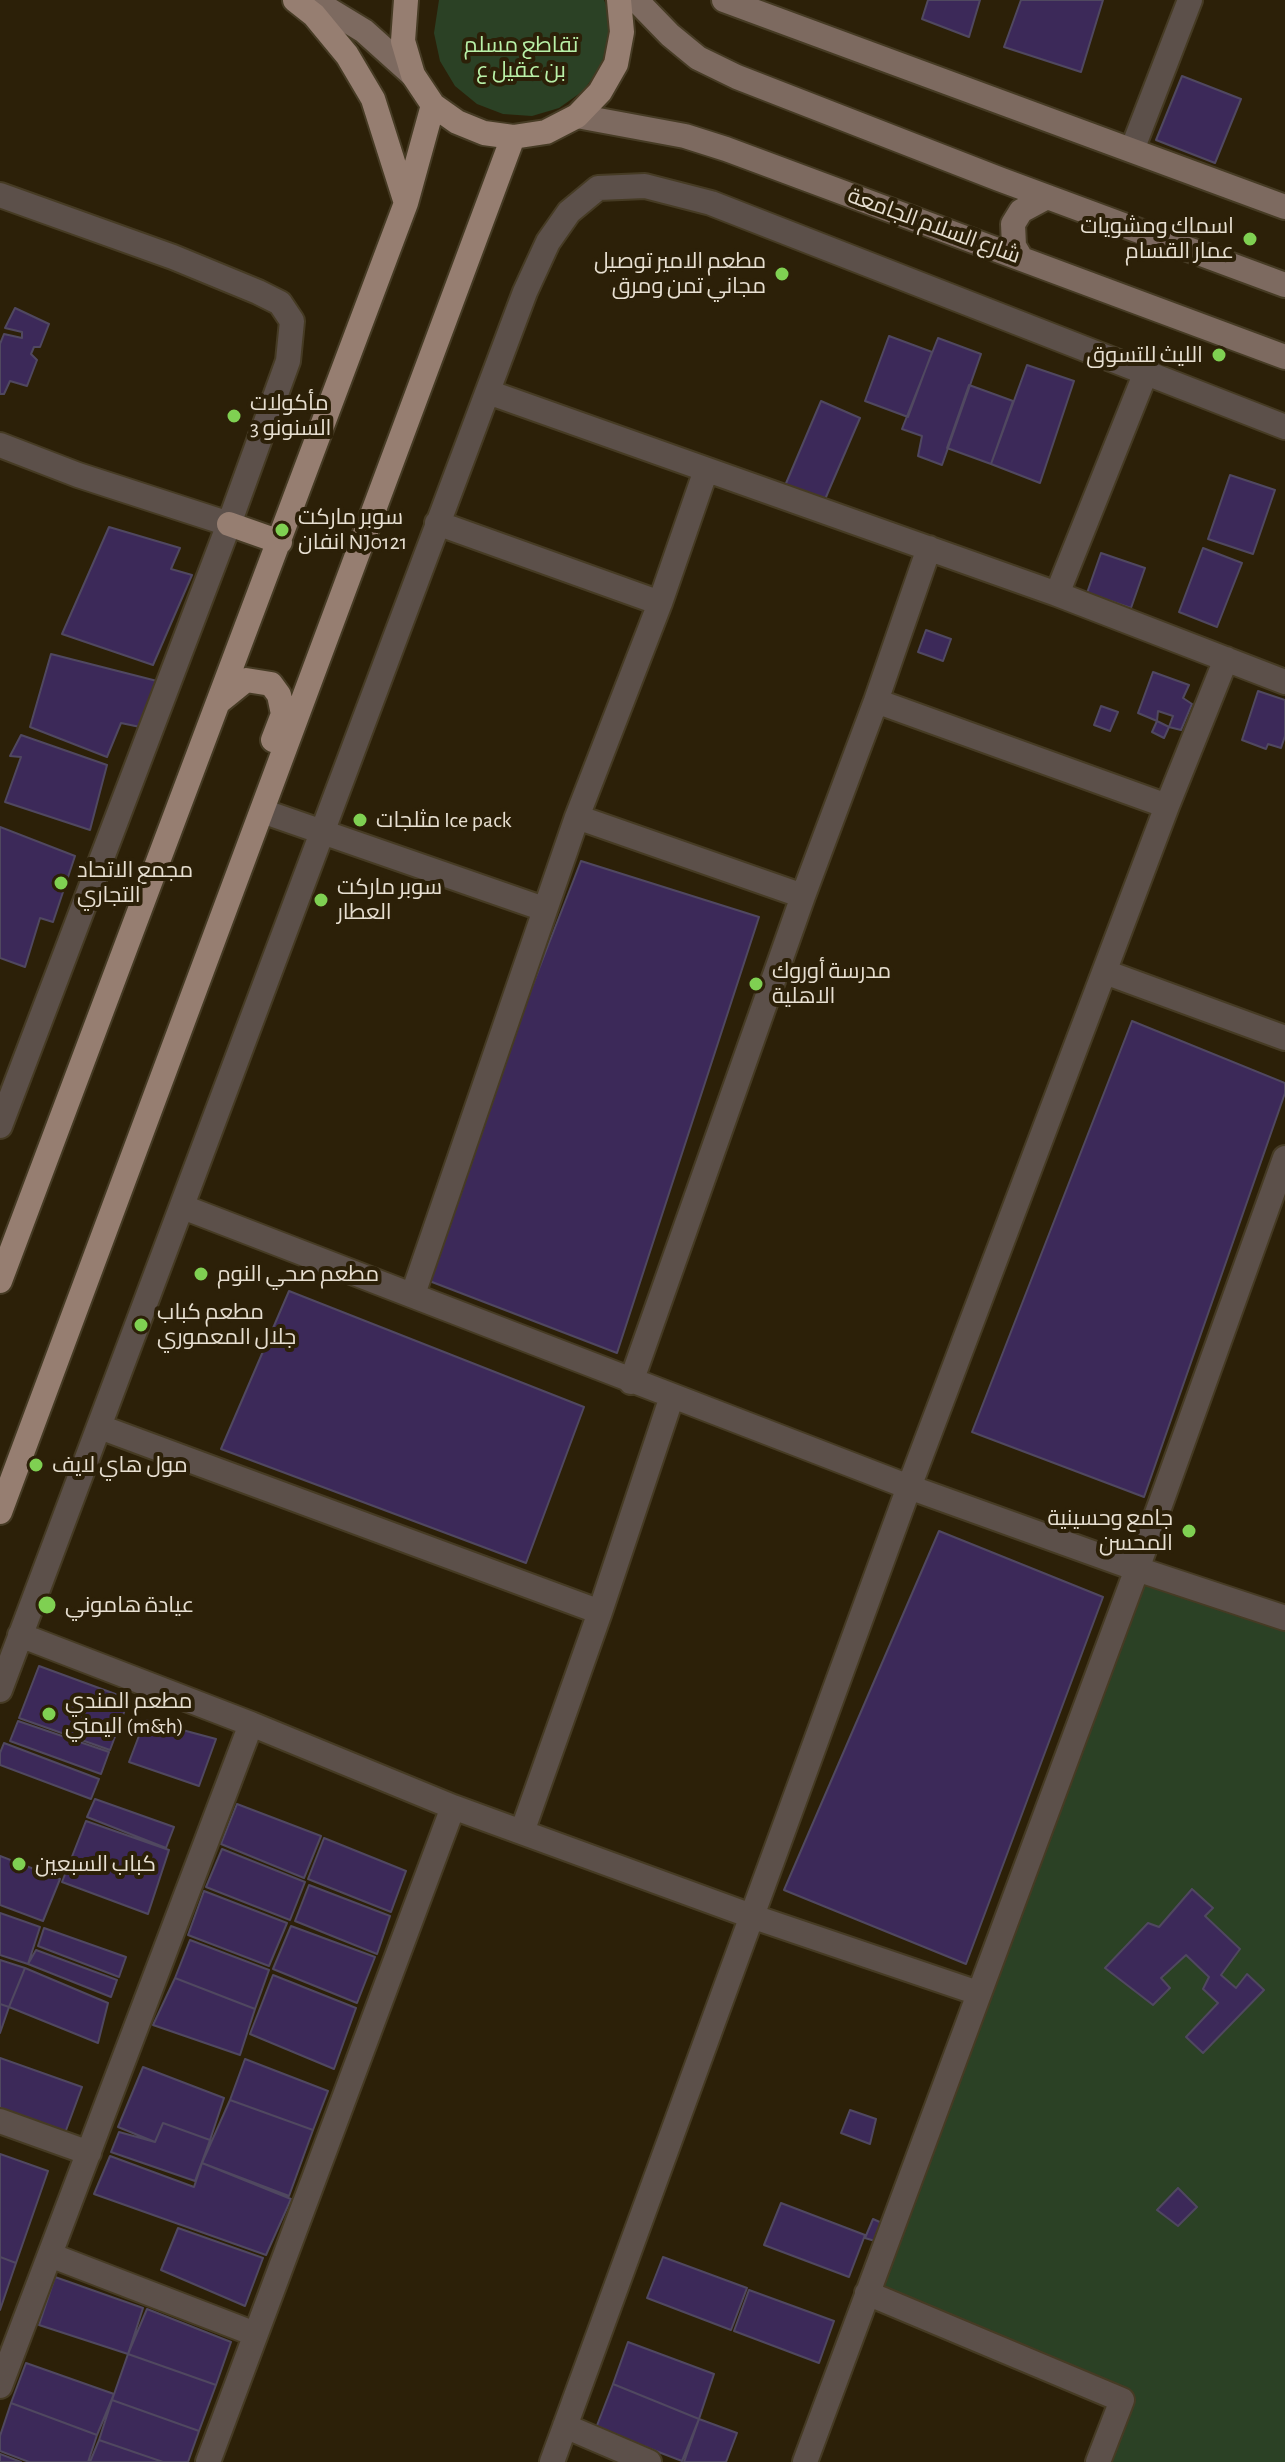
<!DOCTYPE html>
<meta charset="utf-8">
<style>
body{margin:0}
canvas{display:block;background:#2c2008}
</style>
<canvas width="1285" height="2462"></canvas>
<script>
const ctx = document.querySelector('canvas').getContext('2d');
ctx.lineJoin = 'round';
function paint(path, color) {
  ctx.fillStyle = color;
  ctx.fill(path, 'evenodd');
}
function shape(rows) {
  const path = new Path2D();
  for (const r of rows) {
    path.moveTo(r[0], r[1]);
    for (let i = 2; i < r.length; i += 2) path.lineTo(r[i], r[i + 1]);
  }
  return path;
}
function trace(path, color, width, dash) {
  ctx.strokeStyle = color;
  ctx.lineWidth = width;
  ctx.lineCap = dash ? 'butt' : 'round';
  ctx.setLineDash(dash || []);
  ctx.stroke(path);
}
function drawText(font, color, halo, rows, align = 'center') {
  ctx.font = font + ' "Alegreya Sans",Cairo,sans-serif';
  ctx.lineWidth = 8;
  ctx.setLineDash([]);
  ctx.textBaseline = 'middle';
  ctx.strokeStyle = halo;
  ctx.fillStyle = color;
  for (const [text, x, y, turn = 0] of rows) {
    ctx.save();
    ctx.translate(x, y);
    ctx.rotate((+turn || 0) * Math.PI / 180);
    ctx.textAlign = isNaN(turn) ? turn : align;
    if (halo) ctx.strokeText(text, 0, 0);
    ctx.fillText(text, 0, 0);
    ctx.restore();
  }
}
const green = shape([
 [439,0,604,0,608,10,609,40,600,68,583,91,559,108,532,116,503,114,477,104,455,86,440,61,434,33],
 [1137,1569,1285,1618,1285,2462,1098,2462,1122,2400,867,2293]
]);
const building = shape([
 [928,0,980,0,969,37,922,19,928,0],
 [1021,0,1103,0,1081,72,1004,47,1021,0],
 [1182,76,1241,99,1215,163,1156,140,1182,76],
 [15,308,49,324,40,347,34,347,31,354,37,360,27,386,10,381,4,394,0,394,0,344,4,334,22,338,22,332,5,328,15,308],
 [889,336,932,352,908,417,865,401,889,336],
 [938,338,981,354,942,465,918,456,922,436,902,429,938,338],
 [1027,365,1074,381,1040,483,991,464,1027,365],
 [969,385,1013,401,991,464,947,448,969,385],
 [821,401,860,418,823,504,784,488,821,401],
 [1230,475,1275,490,1253,554,1208,539,1230,475],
 [109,527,180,548,171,569,192,575,153,665,62,634,109,527],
 [1203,548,1242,563,1217,627,1179,612,1203,548],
 [1101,553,1145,568,1131,608,1087,593,1101,553],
 [926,630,951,639,943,661,918,652,926,630],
 [51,654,157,681,140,727,121,723,107,757,30,727,51,654],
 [1153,672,1189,685,1183,698,1192,704,1181,730,1169,727,1173,716,1158,711,1157,721,1138,713,1153,672],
 [1258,691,1285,700,1285,736,1281,748,1268,744,1266,749,1242,740,1258,691],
 [1101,706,1118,712,1110,731,1094,725,1101,706],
 [1157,721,1169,727,1164,738,1152,732,1157,721],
 [21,735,107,765,90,830,5,802,21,757,10,756,21,735],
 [0,827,75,856,53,922,40,918,25,967,0,958,0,827],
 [581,861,759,917,617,1353,419,1277,581,861],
 [1132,1021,1285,1083,1285,1093,1144,1497,972,1432,1132,1021],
 [289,1291,584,1407,526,1563,221,1449,289,1291],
 [939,1531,1103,1597,966,1964,784,1890,939,1531],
 [39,1666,129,1699,110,1750,19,1718,39,1666],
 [145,1720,216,1739,199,1786,129,1762,145,1720],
 [18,1721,109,1752,101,1774,10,1741,18,1721],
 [4,1743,99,1779,91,1799,0,1765,0,1753,4,1743],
 [95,1799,174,1827,166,1848,87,1817,95,1799],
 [237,1804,321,1836,304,1878,221,1844,237,1804],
 [86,1821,169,1850,148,1914,62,1882,86,1821],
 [324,1838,406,1871,391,1912,308,1879,324,1838],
 [222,1849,305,1882,290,1920,206,1887,222,1849],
 [0,1856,60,1879,43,1921,0,1905,0,1856],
 [309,1885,390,1916,377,1954,295,1921,309,1885],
 [1192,1889,1213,1908,1205,1916,1240,1949,1221,1975,1236,1988,1247,1974,1264,1990,1203,2053,1186,2037,1218,2003,1203,1989,1209,1977,1186,1955,1161,1978,1170,1988,1153,2005,1105,1968,1148,1923,1159,1927,1192,1889],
 [204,1891,287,1923,269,1966,188,1935,204,1891],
 [0,1913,40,1927,28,1964,0,1955,0,1913],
 [291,1926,375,1957,357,2003,273,1969,291,1926],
 [44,1928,126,1957,119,1977,38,1946,44,1928],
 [190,1940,269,1970,255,2009,175,1978,190,1940],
 [36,1950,117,1980,111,1997,28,1964,36,1950],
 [0,1960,25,1968,9,2007,0,2004,0,1960],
 [25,1968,108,2003,98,2043,9,2007,25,1968],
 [273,1975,356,2008,334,2069,250,2034,273,1975],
 [175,1978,255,2009,240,2055,153,2025,175,1978],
 [0,2004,9,2007,0,2033,0,2004],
 [0,2058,82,2087,65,2133,0,2108,0,2058],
 [245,2059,328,2091,313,2130,230,2100,245,2059],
 [143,2067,224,2098,210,2140,163,2123,155,2142,118,2127,143,2067],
 [230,2100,313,2130,289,2196,202,2163,230,2100],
 [850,2110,876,2119,870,2144,841,2133,850,2110],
 [163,2123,210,2140,195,2181,111,2152,119,2132,155,2142,163,2123],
 [0,2154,48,2171,16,2263,0,2257,0,2154],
 [110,2156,194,2187,202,2163,291,2199,266,2255,94,2194,110,2156],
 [1178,2188,1197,2207,1178,2226,1157,2210,1178,2188],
 [781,2203,865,2235,849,2277,764,2245,781,2203],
 [873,2219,882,2223,875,2241,865,2238,873,2219],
 [178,2228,263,2258,245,2306,161,2270,178,2228],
 [0,2257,16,2263,0,2310,0,2257],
 [663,2257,747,2288,731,2330,647,2298,663,2257],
 [55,2277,143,2308,128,2354,39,2325,55,2277],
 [749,2290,834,2321,819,2363,734,2331,749,2290],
 [147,2309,231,2342,216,2385,128,2354,147,2309],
 [628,2342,714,2374,699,2419,613,2384,628,2342],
 [128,2354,216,2385,199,2431,112,2400,128,2354],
 [26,2363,114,2394,97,2435,11,2403,26,2363],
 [613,2384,699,2419,682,2461,596,2428,613,2384],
 [112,2400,199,2431,188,2462,163,2462,99,2440,112,2400],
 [11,2403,97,2435,88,2462,29,2462,0,2451,0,2436,11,2403],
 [699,2419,737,2433,726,2462,684,2462,699,2419],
 [99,2440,163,2462,90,2462,99,2440],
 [0,2454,21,2462,0,2462,0,2454]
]);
const street = shape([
 [1132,150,1190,0],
 [0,195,173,257,258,292,280,303,292,321,288,361,229,524,78,475,0,445],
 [488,392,1057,594,1285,682],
 [437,523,660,603],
 [1057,594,1146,372],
 [876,701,1167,806],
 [262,811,544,909],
 [577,817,803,896],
 [1105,972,1285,1038],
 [0,1126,229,524],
 [183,1207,909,1487,1137,1569,1285,1618],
 [413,1294,577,817,660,603,706,470],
 [631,1382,803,896,876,701,929,548],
 [100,1427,600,1612],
 [20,1635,251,1724,453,1807,754,1917,978,1993],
 [0,1690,525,292,548,242,569,212,598,188,645,186,711,203,1285,427],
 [522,1832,600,1612,672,1396],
 [0,2121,89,2153],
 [50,2255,255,2334],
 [867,2293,1122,2400,1098,2462],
 [0,2386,251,1724],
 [565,2426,649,2462],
 [208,2462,453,1807],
 [552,2462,909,1487,1167,806,1226,659],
 [805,2462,1137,1569,1285,1158]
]);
const secondary = shape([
 [313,0,364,31,413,75],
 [636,0,670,35,698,58,737,77,999,179,1285,285],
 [724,0,1285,207],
 [577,116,685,136,726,149,1285,357],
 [1021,258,1014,246,1013,224,1021,211,1047,197]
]);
const primary = shape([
 [295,0,314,15,347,55,373,99,406,203],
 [406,0,403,41,413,75,433,105,457,122,484,133,513,137,546,132,577,116,600,92,616,64,622,32,619,0],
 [229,524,280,542],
 [220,701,246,680,271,684,279,695,283,714,273,740],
 [0,1281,406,203,433,105],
 [0,1512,513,137]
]);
const markers = [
 [1250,239,8,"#7fd052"],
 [782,274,8,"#7fd052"],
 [1219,355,8,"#7fd052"],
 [234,416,8,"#7fd052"],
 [282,530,8,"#7fd052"],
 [360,820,8,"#7fd052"],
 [61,883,8,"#7fd052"],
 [321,900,8,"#7fd052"],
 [756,984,8,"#7fd052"],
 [201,1274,8,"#7fd052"],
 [141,1325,8,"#7fd052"],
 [36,1465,8,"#7fd052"],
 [1189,1531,8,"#7fd052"],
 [47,1605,10,"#7fd052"],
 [49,1714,8,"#7fd052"],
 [19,1864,8,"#7fd052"]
];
const parkNames = [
 ["تقاطع مسلم",521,45],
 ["بن عقيل ع",521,70]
];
const streetNames = [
 ["شارع السلام الجامعة",934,226,20]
];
const poiNames = [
 ["اسماك ومشويات",1234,226,"right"],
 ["عمار القسام",1234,251,"right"],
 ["مطعم الامير توصيل",766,261,"right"],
 ["مجاني تمن ومرق",766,286,"right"],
 ["الليث للتسوق",1203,355,"right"],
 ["مأكولات",250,403],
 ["السنونو 3",250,428],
 ["سوبر ماركت",298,517],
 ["انفان NJ0121",298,542],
 ["مثلجات Ice pack",376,820],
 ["مجمع الاتحاد",77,870],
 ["التجاري",77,895],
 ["سوبر ماركت",337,887],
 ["العطار",337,912],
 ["مدرسة أوروك",772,971],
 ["الاهلية",772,996],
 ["مطعم صحي النوم",217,1274],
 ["مطعم كباب",157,1312],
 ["جلال المعموري",157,1337],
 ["مول هاي لايف",52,1465],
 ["جامع وحسينية",1173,1518,"right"],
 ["المحسن",1173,1543,"right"],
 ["عيادة هاموني",65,1605],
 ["مطعم المندي",65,1701],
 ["اليمني (m&h)",65,1726],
 ["كباب السبعين",35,1864]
];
paint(green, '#2b4125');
paint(building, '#3c2959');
trace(building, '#504860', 2);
trace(street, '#463b24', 28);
trace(secondary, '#463b24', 28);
trace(primary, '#463b24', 28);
trace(street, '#5c504a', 24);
trace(secondary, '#7d6a60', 24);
trace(primary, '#967e71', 24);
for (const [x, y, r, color] of markers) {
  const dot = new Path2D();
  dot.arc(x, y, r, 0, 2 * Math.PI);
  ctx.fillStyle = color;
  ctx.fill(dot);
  trace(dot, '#2c2008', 3);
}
drawText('22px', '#b9f1a8', '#2c2008', parkNames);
drawText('22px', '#e7dfd1', '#2c2008', streetNames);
drawText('22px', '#e7dfd1', '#2c2008', poiNames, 'left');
</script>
